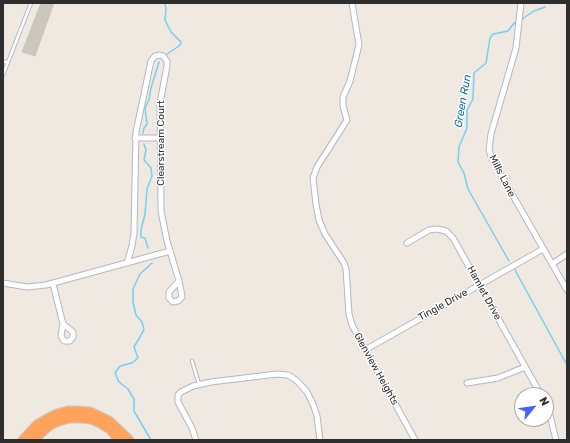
<!DOCTYPE html>
<style>
body{margin:0}
#map{position:relative;width:570px;height:443px;overflow:hidden;background:#efe9e1;font-family:Rubik,sans-serif}
canvas{display:block}
.frame{position:absolute;inset:0;border:4px solid #2e2e2e;pointer-events:none}
.north{position:absolute;left:514px;top:387px;width:40px;height:40px;box-sizing:border-box;background:#fff;border:1px solid #ababab;border-radius:50%;rotate:61deg;font-size:11px;font-weight:700;line-height:16px;text-align:center;color:#2e2e2e}
.north::after{content:'';display:block;margin:auto;width:14px;height:18px;background:#4264fb;clip-path:polygon(50% 0,100% 100%,50% 72%,0 100%)}
</style>
<div id="map">
<canvas width="570" height="443"></canvas>
<div class="frame"></div>
<div class="north">N</div>
</div>
<script>
const ctx = document.querySelector('canvas').getContext('2d');
ctx.lineJoin = 'round';
function shape(rows) {
  const path = new Path2D();
  for (const r of rows) {
    path.moveTo(r[0], r[1]);
    for (let i = 2; i < r.length; i += 2) path.lineTo(r[i], r[i + 1]);
  }
  return path;
}
function trace(path, color, width, dash) {
  ctx.strokeStyle = color;
  ctx.lineWidth = width;
  ctx.lineCap = dash ? 'butt' : 'round';
  ctx.setLineDash(dash || []);
  ctx.stroke(path);
}
function paint(path, color) {
  ctx.fillStyle = color;
  ctx.fill(path, 'evenodd');
}
function drawText(font, color, halo, rows, align = 'center') {
  ctx.font = font + ' Rubik,sans-serif';
  ctx.lineWidth = 3;
  ctx.setLineDash([]);
  ctx.textBaseline = 'middle';
  ctx.strokeStyle = halo;
  ctx.fillStyle = color;
  for (const [text, x, y, turn = 0] of rows) {
    ctx.save();
    ctx.translate(x, y);
    ctx.rotate((+turn || 0) * Math.PI / 180);
    ctx.textAlign = isNaN(turn) ? turn : align;
    if (halo) ctx.strokeText(text, 0, 0);
    ctx.fillText(text, 0, 0);
    ctx.restore();
  }
}
const stream = shape([
 [165,3,166,9,165,20,171,32,181,42,180,45,176,48,167,54],
 [522,19,534,11,545,7],
 [143,133,144,128,147,124,145,108,149,100,151,88,159,62],
 [144,144,146,150,144,160,151,168,152,176,147,189,145,214,141,230,141,237,145,238,148,248],
 [509,261,468,189,464,173,458,162,459,147,467,128,467,110,473,99,474,73,486,63,490,38,493,34,508,31,515,22],
 [515,270,567,365],
 [151,440,134,411,134,399,128,389,119,382,115,373,120,366,132,363,138,358,134,347,144,330,142,322,136,315,133,302,133,289,140,274,152,263]
]);
const building = shape([
 [41,3,54,3,35,56,22,52,41,3]
]);
const lane = shape([
 [3,61,8,63],
 [3,75,31,3],
 [192,361,199,384]
]);
const street = shape([
 [352,3,359,45,350,81,343,97,343,106,347,120,317,167,313,178,316,204,319,220,325,234,344,263,346,269,349,314,352,325,415,440],
 [521,3,516,48,491,134,489,150,492,159,567,290],
 [135,138,160,138],
 [407,243,429,230,437,229,446,231,453,238,541,395],
 [127,263,132,246,134,233,136,132,151,61,155,56,160,55,163,56,167,61,167,66,160,103,161,211,167,241,179,281],
 [552,264,567,254],
 [179,281,181,291,182,297,178,301,173,302,169,298,169,292,179,281],
 [3,283,27,287,46,285,170,251],
 [53,284,63,324],
 [63,324,73,332,73,337,70,341,64,341,61,336,63,324],
 [365,350,543,249],
 [467,383,498,378,525,367],
 [546,404,549,411,556,440],
 [196,440,192,428,178,402,178,395,181,392,193,386,211,382,277,374,288,375,293,378,298,382,307,392,313,404,317,416,320,440]
]);
const highway = shape([
 [23,440,37,425,47,419,57,414,68,411,79,411,90,412,109,421,129,440],
 [33,440,50,425,59,421,70,418,80,418,91,419,100,423,110,429,119,440]
]);
const streetNames = [
 ["Clearstream Court",161,143,-90],
 ["Mills Lane",502,176,63],
 ["Hamlet Drive",484,293,61],
 ["Tingle Drive",443,305,-29],
 ["Glenview Heights",376,369,61]
];
const waterNames = [
 ["Green Run",463,101,-80]
];
trace(stream, '#75cff0', 1.5);
paint(building, '#cbc7bf');
trace(building, '#cbc5ba', 1);
trace(lane, '#b4b7c1', 4.5);
trace(street, '#b4b7c1', 7);
trace(highway, '#c9c9c9', 11);
trace(lane, '#fff', 2.5);
trace(street, '#fff', 5);
trace(highway, '#ffa35c', 9);
drawText('10px', '#2e2e2e', '#fff', streetNames);
drawText('italic 11px', '#0d6fa3', '#fff', waterNames);
</script>
